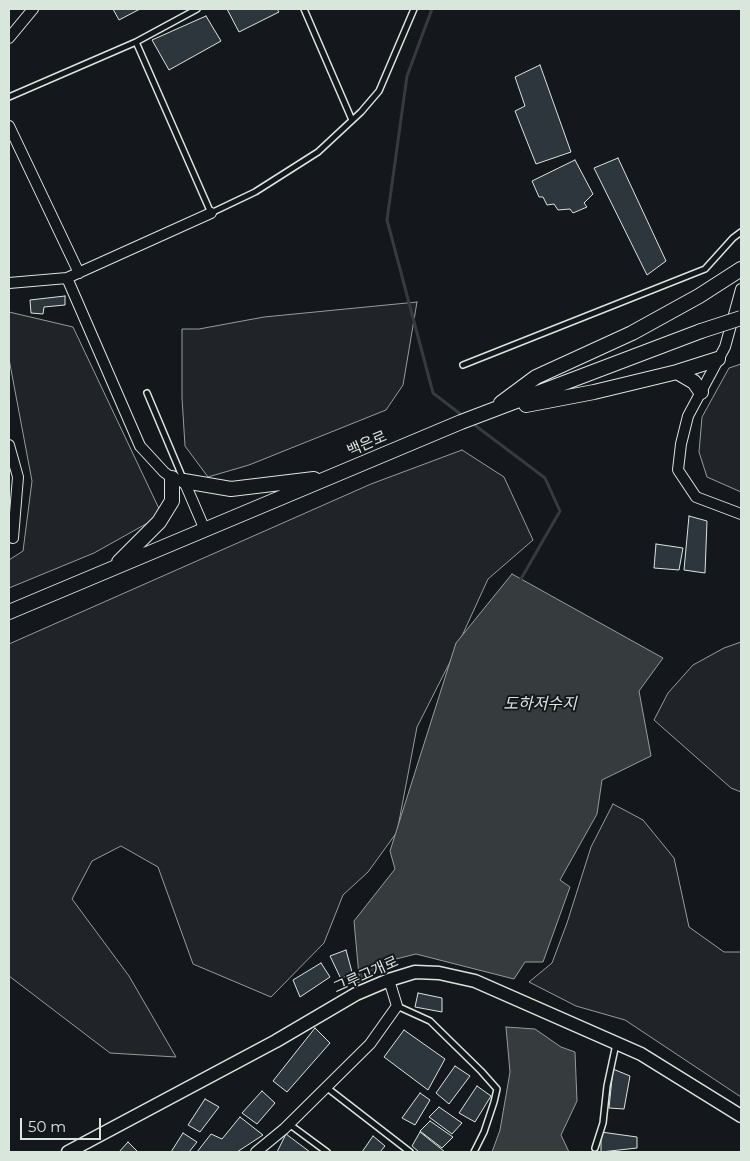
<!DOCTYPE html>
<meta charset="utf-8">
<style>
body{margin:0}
#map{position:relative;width:750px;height:1161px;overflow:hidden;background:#14181c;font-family:Montserrat,sans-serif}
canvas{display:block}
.frame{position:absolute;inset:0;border:10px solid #d8e6dc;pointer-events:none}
.scale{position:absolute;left:20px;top:1118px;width:81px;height:22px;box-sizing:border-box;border:2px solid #d8e6dc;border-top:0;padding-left:6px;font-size:15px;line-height:18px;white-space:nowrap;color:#d8e6dc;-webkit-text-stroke:4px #14181c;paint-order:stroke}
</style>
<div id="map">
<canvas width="750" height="1161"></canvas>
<div class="frame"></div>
<div class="scale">50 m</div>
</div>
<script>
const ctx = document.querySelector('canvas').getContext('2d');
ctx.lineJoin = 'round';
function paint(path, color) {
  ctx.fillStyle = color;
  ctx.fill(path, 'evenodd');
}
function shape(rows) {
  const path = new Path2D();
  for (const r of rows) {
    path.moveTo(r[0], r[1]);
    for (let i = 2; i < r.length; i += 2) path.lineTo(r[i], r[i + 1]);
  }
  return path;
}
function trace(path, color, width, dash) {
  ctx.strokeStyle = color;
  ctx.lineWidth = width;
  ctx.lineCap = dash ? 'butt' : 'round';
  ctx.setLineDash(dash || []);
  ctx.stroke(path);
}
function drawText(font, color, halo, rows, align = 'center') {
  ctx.font = font + ' Montserrat,"Noto Sans KR",sans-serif';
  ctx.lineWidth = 4;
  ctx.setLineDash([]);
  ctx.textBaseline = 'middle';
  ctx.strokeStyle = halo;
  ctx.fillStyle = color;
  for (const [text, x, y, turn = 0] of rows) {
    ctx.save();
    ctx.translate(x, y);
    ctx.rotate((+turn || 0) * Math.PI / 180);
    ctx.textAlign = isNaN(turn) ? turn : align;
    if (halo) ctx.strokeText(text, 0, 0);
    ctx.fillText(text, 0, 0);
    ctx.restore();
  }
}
const green = shape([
 [417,302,403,385,386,410,249,465,208,477,185,446,182,398,182,329,199,329,264,317,417,302],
 [9,312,73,327,162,515,94,553,9,588,9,560,23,551,32,481,9,359,9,312],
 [741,364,741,492,707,477,699,452,702,417,729,368,741,364],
 [462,450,504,477,533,540,488,579,451,660,417,727,397,832,368,872,343,895,324,943,271,997,193,964,158,867,121,846,92,861,72,899,129,976,176,1057,110,1053,9,976,9,644,371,484,462,450],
 [741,642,741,792,731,788,654,720,668,693,693,665,724,648,741,642],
 [613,804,643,820,674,858,689,927,724,952,741,952,741,1097,625,1020,576,1006,529,982,552,963,567,923,591,847,613,804]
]);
const water = shape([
 [512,574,663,658,639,691,651,756,602,780,597,814,560,880,570,887,543,962,525,962,514,979,416,954,380,963,369,978,357,983,359,976,354,921,395,869,390,851,456,643,512,574],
 [506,1027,535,1029,561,1047,575,1052,577,1101,561,1135,569,1152,492,1152,500,1130,510,1072,506,1027]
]);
const stream = shape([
 [432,9,407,76,387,220,433,393,463,416],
 [472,423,545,478,560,511,521,579]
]);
const building = shape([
 [113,9,140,9,119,20,113,9],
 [227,9,277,9,279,12,239,32,227,9],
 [206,16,221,41,169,70,152,40,206,16],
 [540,65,571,152,536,164,515,111,525,106,515,77,540,65],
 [618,158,666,261,647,275,594,168,618,158],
 [575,160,593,194,584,203,587,207,573,213,570,209,558,210,554,204,547,205,543,197,539,197,532,181,575,160],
 [65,296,65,305,44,307,43,314,31,313,30,300,65,296],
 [689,516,707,521,705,573,684,570,689,516],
 [656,544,683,548,679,570,654,568,656,544],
 [346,950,352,972,341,979,330,956,346,950],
 [321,963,330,977,300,997,293,980,321,963],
 [418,993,442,998,442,1012,415,1007,418,993],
 [315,1028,330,1043,287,1092,273,1081,315,1028],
 [404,1030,445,1059,428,1090,384,1057,404,1030],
 [455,1066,470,1076,449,1104,436,1093,455,1066],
 [613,1069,630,1076,624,1109,609,1108,613,1069],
 [477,1086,491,1096,475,1122,459,1113,477,1086],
 [262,1091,275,1103,257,1124,242,1113,262,1091],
 [420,1093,430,1100,415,1125,402,1118,420,1093],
 [205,1099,219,1107,200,1132,188,1125,205,1099],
 [439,1107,462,1123,452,1134,429,1117,439,1107],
 [240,1117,263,1135,237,1152,197,1152,211,1134,222,1139,240,1117],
 [430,1121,453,1137,442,1148,420,1131,430,1121],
 [420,1132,445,1152,419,1152,412,1146,420,1132],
 [601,1132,637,1137,637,1148,601,1152,601,1132],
 [183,1133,197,1142,189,1152,171,1152,183,1133],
 [286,1134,310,1152,277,1152,286,1134],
 [373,1136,385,1146,380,1152,362,1152,373,1136],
 [128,1142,138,1152,119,1152,128,1142]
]);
const service = shape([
 [304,9,352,120],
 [136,42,211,213,255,192,318,152,361,112,379,91,414,9],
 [9,97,136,42,197,9],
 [463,365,705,269,733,238,741,232],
 [147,393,184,481],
 [397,1006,430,1021,481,1071,497,1089,494,1102,484,1132,474,1152],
 [326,1087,410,1152],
 [289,1124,327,1152],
 [595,1148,603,1123,607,1086,616,1044]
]);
const minor = shape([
 [9,38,33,9],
 [9,126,79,273],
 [67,278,140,446,164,472,172,478,184,481,205,530],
 [9,283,67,278,211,213],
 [741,289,725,347,688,416,681,444,678,470,696,497,741,514],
 [9,445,18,477,13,538],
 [256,1152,284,1129,370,1044,397,1006,389,980]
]);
const tertiary = shape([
 [68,1152,276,1041,356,994,389,980,415,972,439,973,475,981,641,1054,741,1116]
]);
const secondary = shape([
 [677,372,694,382,701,392],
 [501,403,536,377,632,333,699,296,741,269],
 [526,405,594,392,677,372,718,359],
 [184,481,231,489,314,479],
 [119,562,159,522,172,501,172,478],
 [9,612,461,422,701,331]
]);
const secondaryBridge = shape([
 [701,331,741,318]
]);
const streetNames = [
 ["백은로",367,444,-23],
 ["그루고개로",366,975,-24]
];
const waterNames = [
 ["도하저수지",540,704]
];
paint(green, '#202428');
trace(green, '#939e99', 1);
paint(water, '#363b3e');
trace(water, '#939e99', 1);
trace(stream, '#363b3e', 3);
paint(building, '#2c363c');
trace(building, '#d8e6dc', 1);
trace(service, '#d8e6dc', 8);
trace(minor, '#d8e6dc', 12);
trace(tertiary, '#d8e6dc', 15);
trace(secondary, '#d8e6dc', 16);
trace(service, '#14181c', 5);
trace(minor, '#14181c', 10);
trace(tertiary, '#14181c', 12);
trace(secondary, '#14181c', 14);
trace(secondaryBridge, '#d8e6dc', 16, []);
trace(secondaryBridge, '#14181c', 14);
drawText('15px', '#d8e6dc', '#14181c', streetNames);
drawText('italic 16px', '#d8e6dc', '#14181c', waterNames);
</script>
